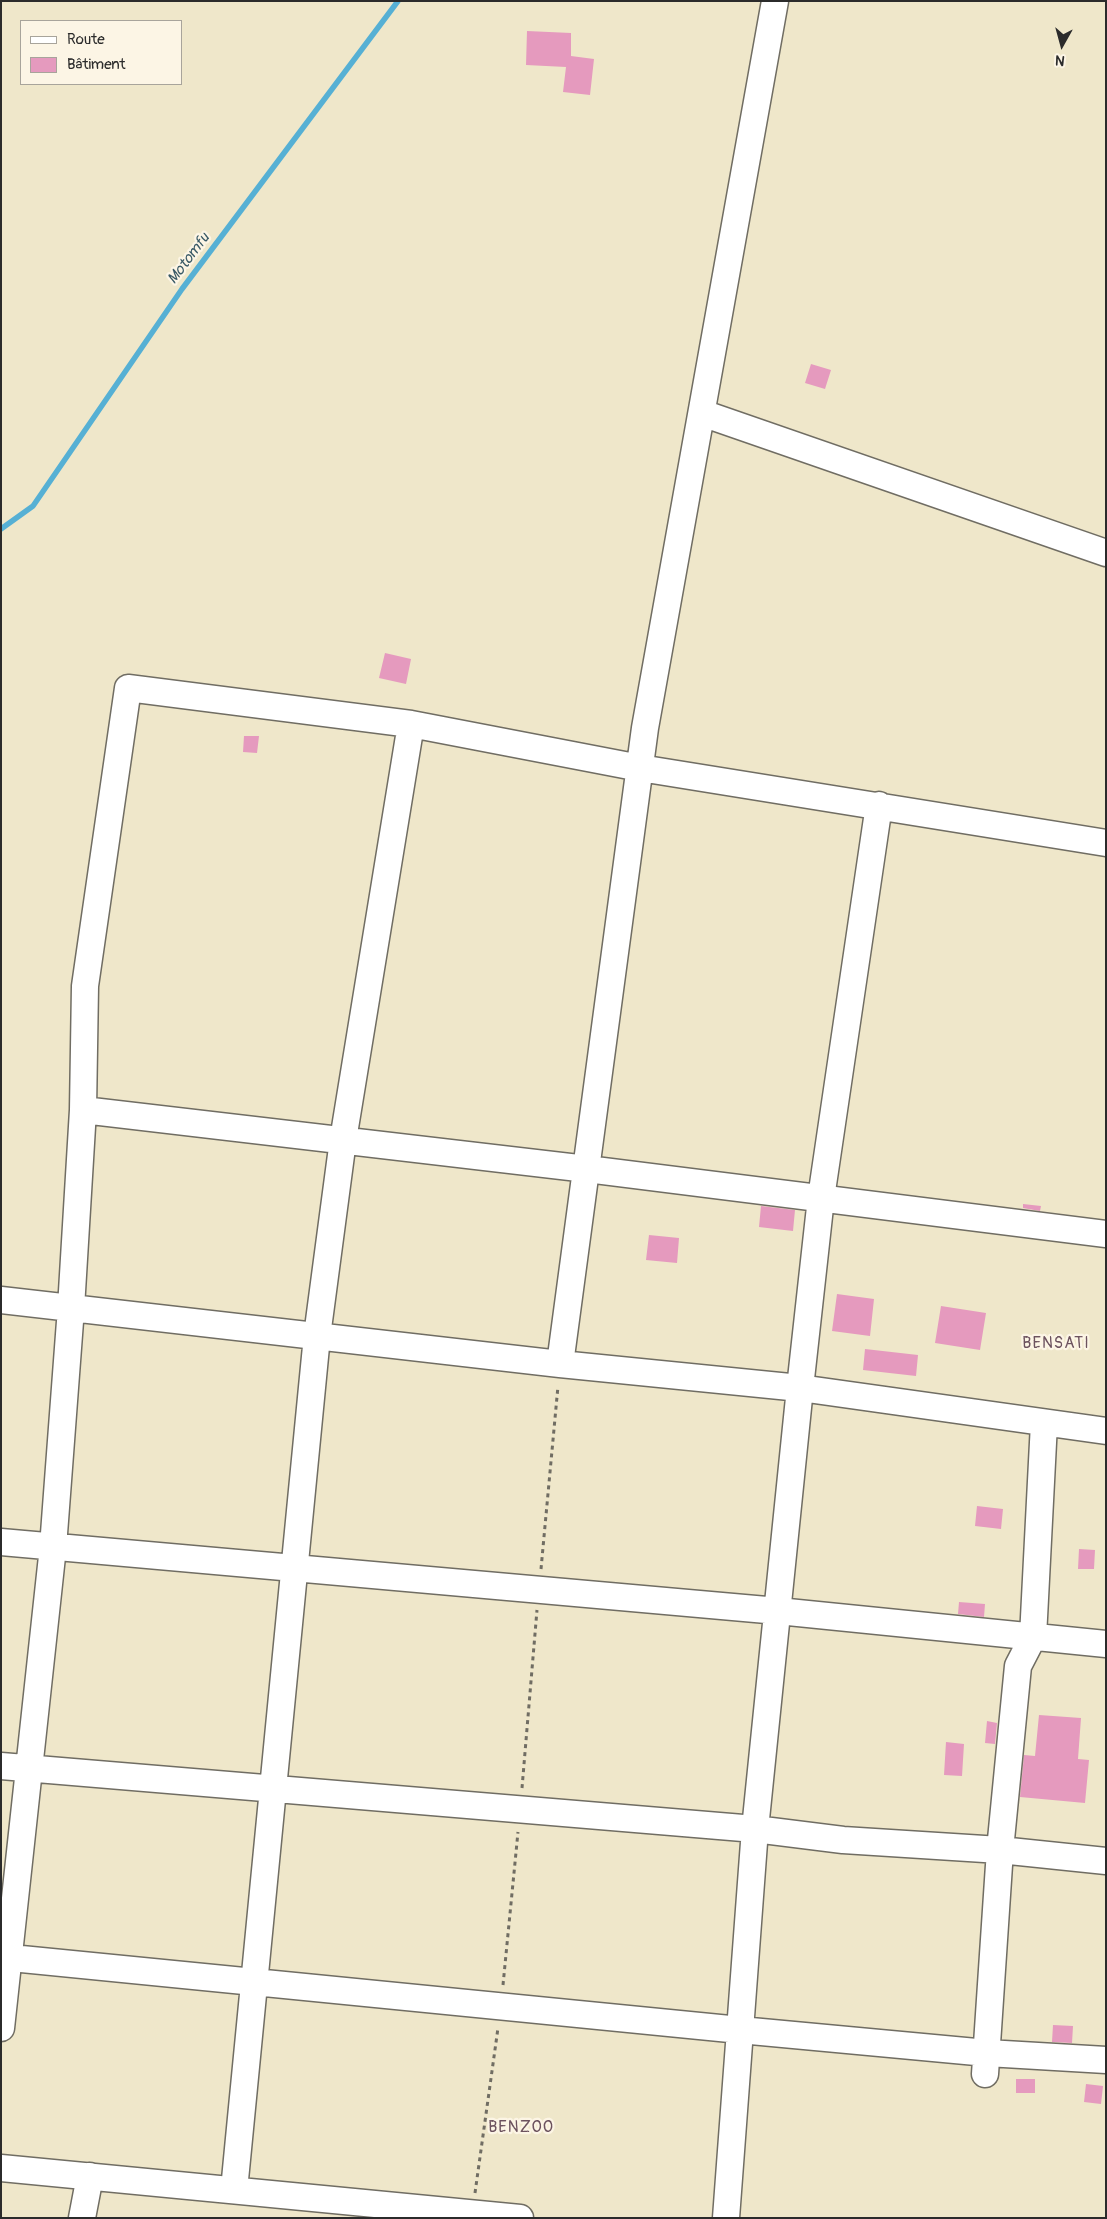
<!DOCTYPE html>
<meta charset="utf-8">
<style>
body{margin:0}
#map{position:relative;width:1107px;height:2219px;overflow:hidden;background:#efe7ca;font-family:Pangolin,sans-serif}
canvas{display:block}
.frame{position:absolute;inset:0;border:2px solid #2b2b2b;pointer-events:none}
.legend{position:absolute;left:20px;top:20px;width:162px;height:65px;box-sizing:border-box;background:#fcf5e5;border:1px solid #a8a49b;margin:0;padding:6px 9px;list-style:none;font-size:15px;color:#2b2b2b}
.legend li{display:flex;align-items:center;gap:10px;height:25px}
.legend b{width:25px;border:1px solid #a8a49b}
.north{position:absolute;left:1037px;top:20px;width:50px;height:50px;-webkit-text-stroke:4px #fcf5e5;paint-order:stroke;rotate:187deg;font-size:14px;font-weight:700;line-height:20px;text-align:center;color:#2b2b2b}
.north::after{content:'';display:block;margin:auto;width:18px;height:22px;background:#2b2b2b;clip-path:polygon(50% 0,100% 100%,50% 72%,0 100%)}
</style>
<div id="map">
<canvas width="1107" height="2219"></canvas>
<div class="frame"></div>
<ul class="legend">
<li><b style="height:6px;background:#fff"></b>Route</li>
<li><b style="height:14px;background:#e59abe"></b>Bâtiment</li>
</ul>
<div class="north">N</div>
</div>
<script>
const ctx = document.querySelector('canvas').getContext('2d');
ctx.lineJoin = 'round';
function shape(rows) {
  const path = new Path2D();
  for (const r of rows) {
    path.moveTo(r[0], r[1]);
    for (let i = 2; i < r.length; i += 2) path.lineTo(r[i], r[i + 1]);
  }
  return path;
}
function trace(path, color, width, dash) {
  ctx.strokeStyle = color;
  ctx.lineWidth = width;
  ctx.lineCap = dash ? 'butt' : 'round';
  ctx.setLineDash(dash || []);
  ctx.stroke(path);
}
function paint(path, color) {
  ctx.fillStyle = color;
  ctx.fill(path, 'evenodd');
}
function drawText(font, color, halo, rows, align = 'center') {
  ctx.font = font + ' Pangolin,sans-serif';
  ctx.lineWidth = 4.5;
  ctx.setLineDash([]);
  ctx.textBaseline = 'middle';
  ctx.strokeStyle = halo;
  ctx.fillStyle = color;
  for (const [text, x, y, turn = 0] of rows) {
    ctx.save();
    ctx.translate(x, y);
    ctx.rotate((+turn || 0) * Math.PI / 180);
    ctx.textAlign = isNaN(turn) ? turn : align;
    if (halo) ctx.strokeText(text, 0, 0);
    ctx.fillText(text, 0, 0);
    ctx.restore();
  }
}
const stream = shape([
 [1,529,33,506,182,289,398,1]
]);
const building = shape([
 [527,31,571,33,571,56,594,59,590,95,563,92,566,67,526,65],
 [811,364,831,370,825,389,805,383],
 [385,653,411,659,406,684,379,678],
 [244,736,259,736,257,753,243,752],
 [1023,1204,1041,1206,1040,1211,1023,1208],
 [761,1206,795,1210,793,1231,759,1227],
 [649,1235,679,1238,677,1263,646,1260],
 [837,1294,874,1299,870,1336,832,1331],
 [941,1306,986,1313,980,1350,935,1343],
 [865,1349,918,1355,916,1376,863,1370],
 [977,1506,1003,1509,1001,1529,975,1526],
 [1079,1549,1095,1550,1094,1569,1078,1569],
 [959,1602,985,1604,984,1617,958,1614],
 [1039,1715,1081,1718,1078,1759,1089,1760,1085,1803,1020,1797,1024,1755,1035,1756],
 [987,1721,997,1723,995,1744,985,1743],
 [946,1742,964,1744,962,1776,944,1775],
 [1053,2025,1073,2026,1072,2043,1052,2042],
 [1016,2079,1035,2079,1035,2093,1016,2093],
 [1086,2084,1103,2086,1101,2104,1084,2102]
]);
const path = shape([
 [541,1569,558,1386],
 [522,1788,537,1610],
 [503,1985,518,1832],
 [475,2193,498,2028]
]);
const minor = shape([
 [702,413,1106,553],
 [83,1110,587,1169,1106,1234],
 [1,1300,560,1364,800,1388,1106,1431],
 [560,1364,645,728,775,1],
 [1,1542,778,1611,1106,1644],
 [1,1766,755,1829,843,1840,1000,1850,1106,1861],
 [1,1957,740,2030,987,2053,1106,2060],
 [1,2028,53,1547,71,1308,83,1110,85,986,128,688,411,724,640,768,1106,843],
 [985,2074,1000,1850,1018,1666,1033,1637,1044,1423],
 [1,2168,520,2218],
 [234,2190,317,1336,343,1140,411,724],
 [82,2218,90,2176],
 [726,2218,755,1829,800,1388,821,1198,879,805]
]);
const waterNames = [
 ["Motomfu",189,259,-53]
];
const quarterNames = [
 ["BENSATI",1056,1344],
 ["BENZOO",521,2128]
];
trace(stream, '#56b0d4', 5.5);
paint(building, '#e59abe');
trace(minor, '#706d63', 29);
trace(path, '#706d63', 3, [4, 4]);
trace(minor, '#fff', 26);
drawText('italic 15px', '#3a5a66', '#fcf5e5', waterNames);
ctx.letterSpacing = '1px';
drawText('16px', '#6c525e', '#fcf5e5', quarterNames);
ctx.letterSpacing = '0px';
</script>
